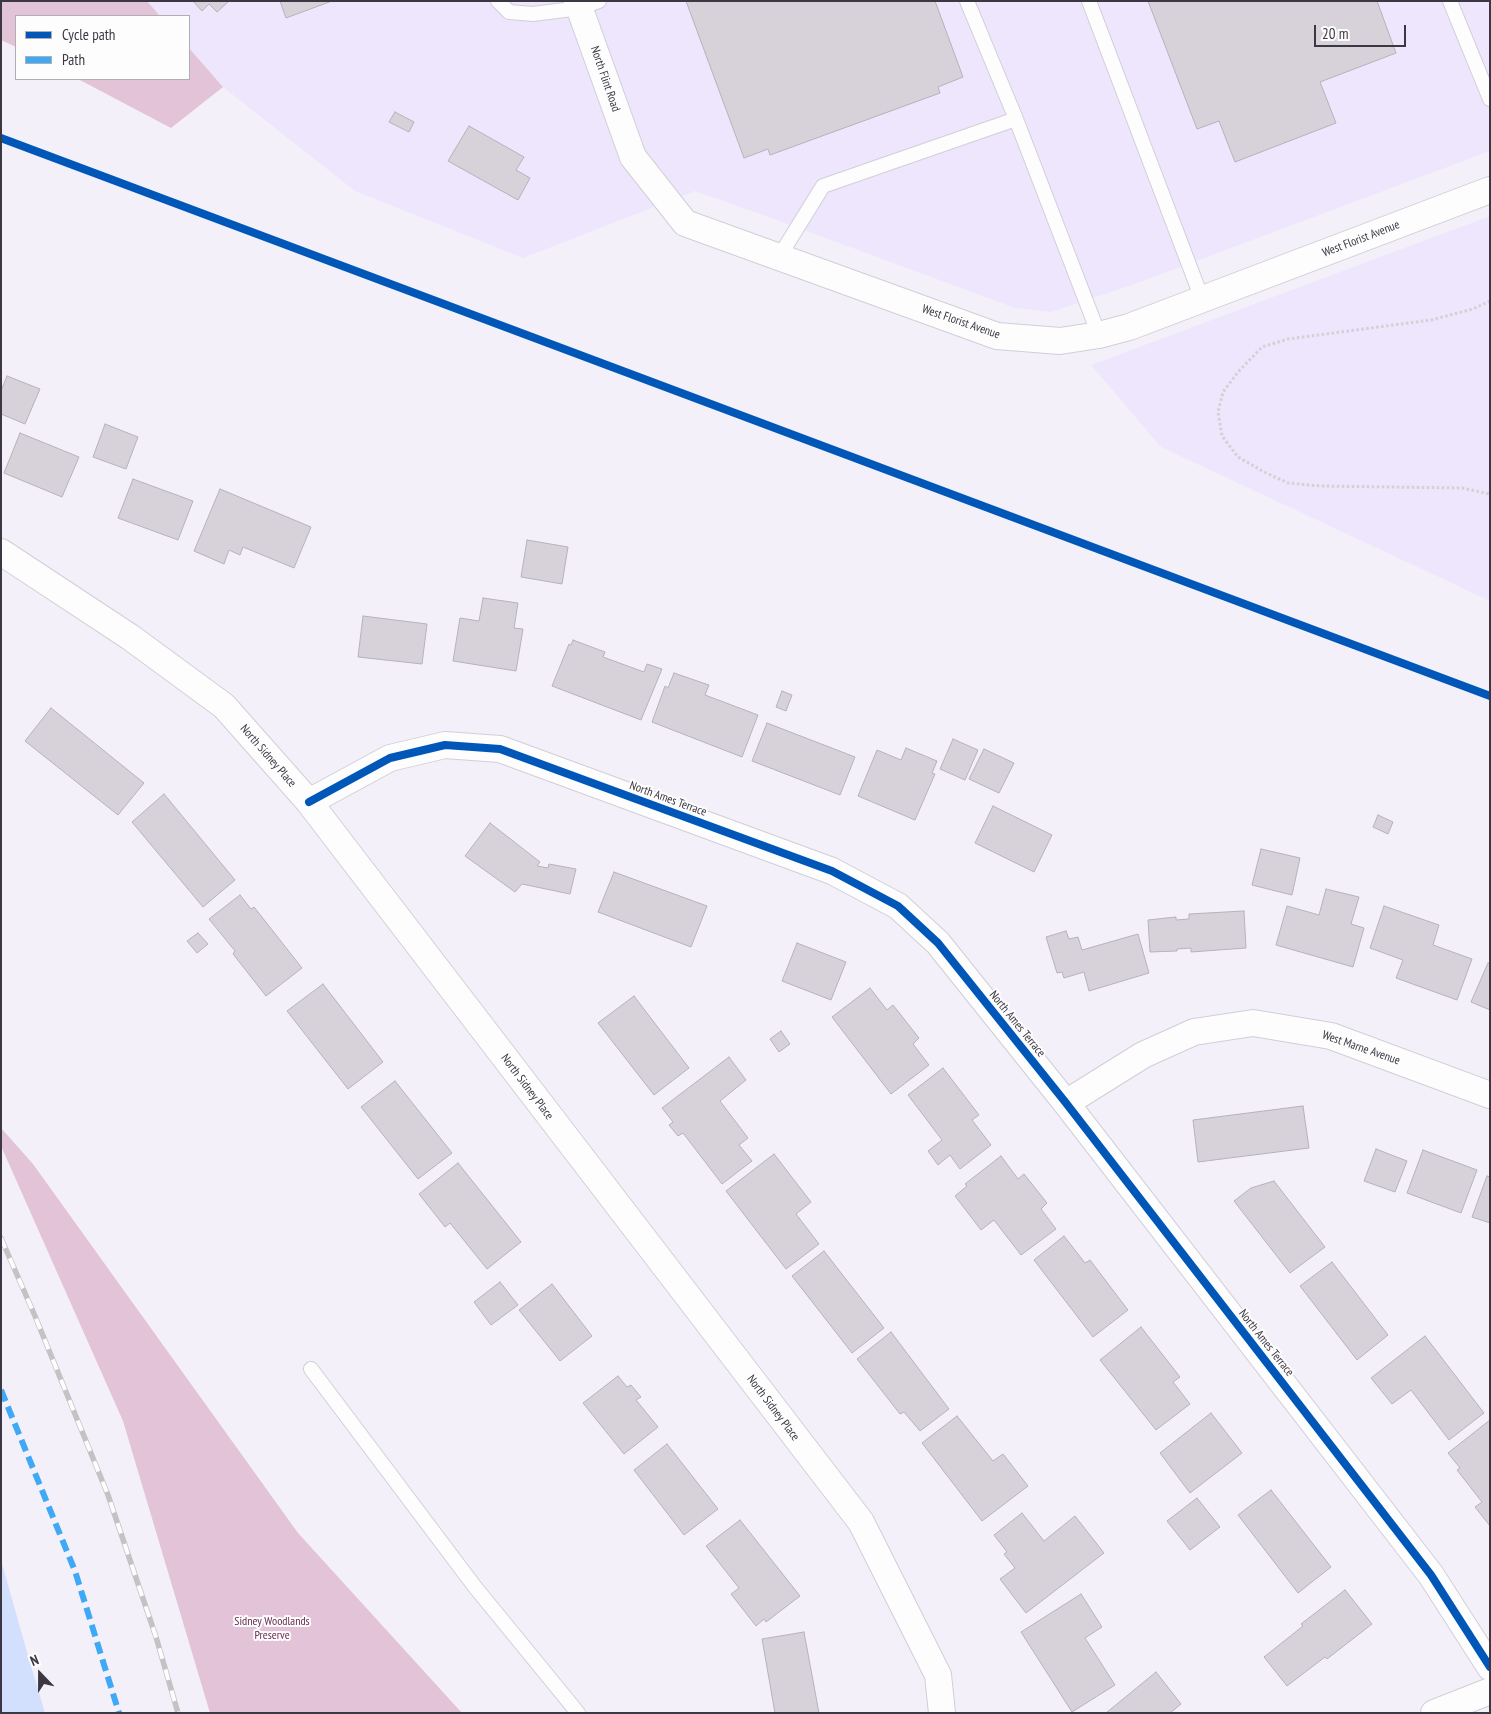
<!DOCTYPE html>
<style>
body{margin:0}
#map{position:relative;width:1491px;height:1714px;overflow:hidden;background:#f4f0fa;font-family:"PT Sans Narrow",sans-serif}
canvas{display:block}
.frame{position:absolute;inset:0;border:2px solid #3c3843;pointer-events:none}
.legend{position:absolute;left:15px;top:15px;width:175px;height:65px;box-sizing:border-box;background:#fdfdfd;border:1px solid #b0aeb3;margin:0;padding:6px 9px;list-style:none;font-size:15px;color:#3c3843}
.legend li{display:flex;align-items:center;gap:10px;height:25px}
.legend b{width:25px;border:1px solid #b0aeb3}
.north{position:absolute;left:15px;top:1649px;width:50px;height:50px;-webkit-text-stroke:4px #fdfdfd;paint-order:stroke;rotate:338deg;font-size:14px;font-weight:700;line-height:20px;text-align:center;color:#3c3843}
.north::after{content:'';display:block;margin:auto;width:18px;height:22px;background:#3c3843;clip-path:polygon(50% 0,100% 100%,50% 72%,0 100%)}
.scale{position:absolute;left:1314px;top:25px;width:92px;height:22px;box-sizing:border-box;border:2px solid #3c3843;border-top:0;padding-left:6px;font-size:15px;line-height:18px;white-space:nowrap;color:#3c3843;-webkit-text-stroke:4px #fdfdfd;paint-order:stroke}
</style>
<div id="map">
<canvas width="1491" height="1714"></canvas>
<div class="frame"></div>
<ul class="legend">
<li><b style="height:6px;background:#0057b8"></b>Cycle path</li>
<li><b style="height:6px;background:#3fa9f5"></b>Path</li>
</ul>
<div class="north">N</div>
<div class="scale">20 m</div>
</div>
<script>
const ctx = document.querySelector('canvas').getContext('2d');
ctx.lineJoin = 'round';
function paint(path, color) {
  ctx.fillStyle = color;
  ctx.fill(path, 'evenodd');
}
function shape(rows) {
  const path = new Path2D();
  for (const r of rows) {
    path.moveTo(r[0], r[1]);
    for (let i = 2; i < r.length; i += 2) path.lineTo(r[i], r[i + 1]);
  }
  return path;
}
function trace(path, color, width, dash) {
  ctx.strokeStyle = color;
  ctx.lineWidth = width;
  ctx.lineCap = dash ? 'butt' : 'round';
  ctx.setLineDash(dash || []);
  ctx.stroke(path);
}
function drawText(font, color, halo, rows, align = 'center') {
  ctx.font = font + ' "PT Sans Narrow",sans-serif';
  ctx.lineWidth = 4;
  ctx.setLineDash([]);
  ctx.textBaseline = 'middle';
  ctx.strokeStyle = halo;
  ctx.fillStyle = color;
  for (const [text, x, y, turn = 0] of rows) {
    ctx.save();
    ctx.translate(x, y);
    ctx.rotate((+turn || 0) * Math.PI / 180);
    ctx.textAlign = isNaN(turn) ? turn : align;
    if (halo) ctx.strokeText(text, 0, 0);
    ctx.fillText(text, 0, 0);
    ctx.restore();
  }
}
const built = shape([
 [147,1,1490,1,1490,151,1135,284,1051,312,1015,308,774,219,695,191,523,258,355,191,223,87,189,48,189,16,160,16],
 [1490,216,1490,601,1161,447,1091,365]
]);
const forest = shape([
 [1,1,147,1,160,16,16,16,16,47,1,40],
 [189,48,223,87,171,128,78,79,189,79],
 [1,1128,33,1164,298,1533,462,1713,210,1713,123,1421,1,1146]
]);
const water = shape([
 [1,1560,27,1652,45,1713,1,1713]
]);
const building = shape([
 [193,1,229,1,217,12,209,4,202,11,193,1],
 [280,1,332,1,286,18,280,1],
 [686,1,935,1,963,77,938,87,940,93,770,155,768,149,744,158,686,1],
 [1148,1,1377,1,1396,53,1320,82,1336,123,1235,162,1219,121,1197,129,1148,1],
 [395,112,414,122,409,132,389,122,395,112],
 [469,126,524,157,516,170,530,178,518,200,448,161,469,126],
 [7,376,40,389,25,424,1,414,1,391,7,376],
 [105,424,138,437,126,469,93,457,105,424],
 [20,433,79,457,62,497,4,473,20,433],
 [133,479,193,501,178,540,118,518,133,479],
 [220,489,311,527,294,568,243,547,240,555,229,550,224,564,194,551,220,489],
 [527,540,568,547,562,584,521,577,527,540],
 [483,598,518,603,514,628,523,629,516,671,453,661,460,618,479,621,483,598],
 [363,616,427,624,422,664,358,657,363,616],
 [573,640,605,652,603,657,644,672,647,664,662,669,641,720,552,686,569,644,571,645,573,640],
 [674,673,709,685,705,695,758,715,742,757,652,722,665,686,668,688,674,673],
 [782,691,792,695,786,711,776,707,782,691],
 [51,708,144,783,118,815,25,741,51,708],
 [767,723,855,757,840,795,752,761,767,723],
 [953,739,978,750,965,780,940,769,953,739],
 [906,748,937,761,932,773,935,774,915,820,858,796,877,750,901,760,906,748],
 [984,749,1014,763,999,793,969,779,984,749],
 [164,794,235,880,203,907,132,822,164,794],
 [993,806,1052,835,1034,872,975,843,993,806],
 [1378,815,1393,822,1388,834,1373,827,1378,815],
 [490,823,540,862,537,866,548,868,549,864,576,869,570,894,522,884,515,892,465,856,490,823],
 [1261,849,1300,858,1292,895,1252,885,1261,849],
 [614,872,707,906,691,947,598,912,614,872],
 [1326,889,1359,897,1351,924,1364,928,1353,967,1276,945,1287,906,1319,915,1326,889],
 [240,895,251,909,254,907,302,968,266,996,233,954,235,951,209,919,240,895],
 [1384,906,1439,925,1433,945,1472,959,1457,1000,1396,978,1403,960,1370,948,1384,906],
 [1244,911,1246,948,1191,952,1191,948,1177,949,1177,951,1150,952,1148,920,1176,917,1176,920,1189,919,1189,914,1244,911],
 [1066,931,1069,939,1078,937,1082,950,1138,934,1149,973,1089,991,1084,972,1064,978,1062,972,1057,973,1046,937,1066,931],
 [198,933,208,944,197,953,187,941,198,933],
 [797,943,846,962,831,1000,782,981,797,943],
 [1488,963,1490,963,1490,1010,1471,1002,1488,963],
 [323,984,383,1062,348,1089,287,1011,323,984],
 [870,988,887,1010,893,1005,919,1038,913,1044,929,1065,891,1094,832,1017,870,988],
 [634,996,689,1068,654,1095,598,1023,634,996],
 [781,1031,790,1044,779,1052,770,1039,781,1031],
 [729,1057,746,1080,720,1101,748,1138,739,1145,752,1161,722,1184,683,1133,678,1136,669,1125,673,1122,662,1108,729,1057],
 [943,1068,979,1115,972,1120,991,1145,960,1169,950,1155,938,1165,928,1151,942,1140,908,1095,943,1068],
 [395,1081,452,1153,418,1179,361,1107,395,1081],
 [1303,1106,1309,1148,1198,1162,1193,1120,1303,1106],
 [1376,1149,1407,1161,1395,1192,1364,1181,1376,1149],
 [1423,1150,1477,1170,1461,1213,1407,1193,1423,1150],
 [774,1154,811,1202,796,1214,819,1244,786,1269,726,1191,774,1154],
 [1001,1156,1018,1179,1024,1174,1047,1203,1041,1209,1056,1229,1021,1255,994,1220,981,1230,955,1196,967,1186,965,1184,1001,1156],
 [458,1163,521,1242,487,1269,450,1223,445,1227,419,1194,458,1163],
 [1487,1176,1490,1177,1490,1223,1472,1217,1487,1176],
 [1274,1181,1325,1247,1290,1273,1234,1201,1251,1188,1274,1181],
 [1064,1236,1085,1263,1090,1260,1128,1310,1093,1337,1034,1260,1064,1236],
 [824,1251,884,1328,852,1353,792,1276,824,1251],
 [1332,1262,1388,1335,1357,1360,1300,1286,1332,1262],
 [500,1282,518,1305,491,1325,474,1302,500,1282],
 [552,1284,592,1336,560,1361,519,1310,552,1284],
 [1141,1327,1180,1377,1173,1382,1190,1404,1156,1430,1100,1360,1141,1327],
 [891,1332,949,1409,920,1431,904,1412,900,1414,857,1359,891,1332],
 [1425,1336,1484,1413,1449,1440,1411,1390,1392,1404,1371,1378,1425,1336],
 [618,1376,627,1387,631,1385,641,1397,636,1400,658,1427,624,1454,583,1403,618,1376],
 [1211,1413,1242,1453,1190,1493,1160,1453,1211,1413],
 [957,1416,993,1461,1003,1454,1028,1486,982,1521,922,1443,957,1416],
 [1490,1420,1490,1526,1475,1507,1482,1502,1457,1470,1460,1468,1448,1453,1490,1420],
 [667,1444,718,1509,684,1535,634,1470,667,1444],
 [1271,1490,1331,1567,1298,1593,1238,1515,1271,1490],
 [1197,1498,1220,1527,1190,1550,1167,1521,1197,1498],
 [1022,1513,1044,1541,1075,1516,1104,1553,1026,1613,1000,1579,1015,1568,1004,1554,1007,1552,994,1535,1022,1513],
 [740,1520,800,1596,766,1622,764,1619,756,1626,731,1594,739,1588,706,1546,740,1520],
 [1345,1590,1372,1624,1327,1659,1325,1657,1287,1686,1264,1657,1303,1626,1301,1624,1345,1590],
 [1081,1594,1102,1627,1085,1638,1115,1685,1072,1712,1021,1632,1081,1594],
 [804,1632,819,1713,775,1713,762,1639,804,1632],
 [1156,1672,1181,1704,1170,1713,1106,1713,1156,1672]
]);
const path = shape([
 [1490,301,1473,309,1431,320,1288,339,1262,347,1238,372,1223,392,1218,412,1222,436,1238,457,1264,472,1288,483,1321,486,1462,488,1490,494]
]);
const service = shape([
 [498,1,509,12,533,14,580,8,599,1],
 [967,1,1016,119,1099,335],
 [1089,1,1202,299],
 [1450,1,1490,99],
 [779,257,823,186,1016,119],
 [311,1369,475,1587,578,1713]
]);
const minor = shape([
 [577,1,633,157,685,223,997,336,1060,341,1099,335,1129,327,1490,190],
 [1,552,130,637,224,706,309,802,861,1522,938,1675,942,1713],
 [309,802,390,758,445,745,500,749,832,871,898,906,938,943,1066,1103,1431,1575,1490,1667],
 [1066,1103,1143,1055,1194,1032,1253,1023,1331,1036,1490,1095],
 [1434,1713,1490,1691]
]);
const rail = shape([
 [1,1238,35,1316,108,1495,156,1637,178,1713]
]);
const quiet = shape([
 [1,1390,75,1571,119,1713]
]);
const cycleway = shape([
 [1,138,1490,696],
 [309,802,390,758,445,745,500,749,832,871,898,906,938,943,1066,1103,1431,1575,1490,1667]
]);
const streetNames = [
 ["North Flint Road",605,79,71],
 ["West Florist Avenue",1361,239,-21],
 ["West Florist Avenue",961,322,19],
 ["North Sidney Place",268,756,49],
 ["North Ames Terrace",668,799,20],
 ["North Ames Terrace",1017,1024,51],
 ["West Marne Avenue",1361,1048,19],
 ["North Sidney Place",527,1087,53],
 ["North Ames Terrace",1266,1343,52],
 ["North Sidney Place",773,1408,53]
];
const parkNames = [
 ["Sidney Woodlands",272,1622],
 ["Preserve",272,1636]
];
paint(built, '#eee6fc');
paint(forest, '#e2c3d7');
paint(water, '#d2e0fd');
paint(building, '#d7d2da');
trace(building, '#b7b1ba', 1);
trace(service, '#d2ced7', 16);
trace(minor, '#d2ced7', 28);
trace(path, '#d2d1d4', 3, [2.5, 2.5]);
trace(service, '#fdfdfe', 14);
trace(minor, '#fdfdfe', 26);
trace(rail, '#c3c2c4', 5.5);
trace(rail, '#fdfdfd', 4, [11]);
trace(quiet, '#3fa9f5', 6, [12, 6]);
trace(cycleway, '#0057b8', 8);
drawText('12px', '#3c3843', '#fdfdfd', streetNames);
drawText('12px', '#692b50', '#fdfdfd', parkNames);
</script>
